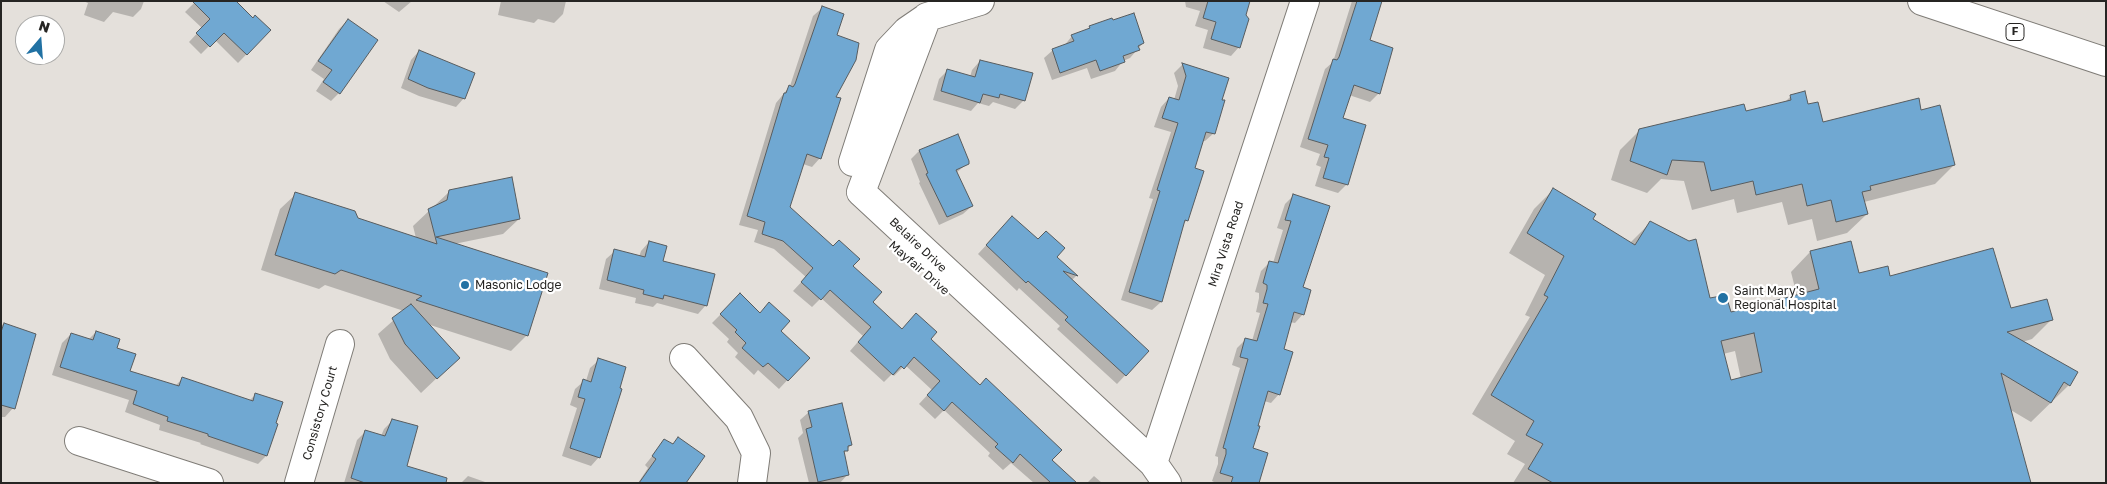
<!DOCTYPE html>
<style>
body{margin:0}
#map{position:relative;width:2107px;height:484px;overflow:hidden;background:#e4e0db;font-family:"Golos Text",sans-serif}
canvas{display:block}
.frame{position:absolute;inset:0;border:2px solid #262523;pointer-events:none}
.north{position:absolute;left:15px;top:15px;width:50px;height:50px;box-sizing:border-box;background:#fff;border:1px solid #a8a8a7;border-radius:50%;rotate:18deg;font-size:14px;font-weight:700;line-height:20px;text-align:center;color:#262523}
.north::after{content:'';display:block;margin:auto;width:18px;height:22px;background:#2171a3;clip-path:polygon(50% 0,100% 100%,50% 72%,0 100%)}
</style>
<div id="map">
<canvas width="2107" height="484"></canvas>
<div class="frame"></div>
<div class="north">N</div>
</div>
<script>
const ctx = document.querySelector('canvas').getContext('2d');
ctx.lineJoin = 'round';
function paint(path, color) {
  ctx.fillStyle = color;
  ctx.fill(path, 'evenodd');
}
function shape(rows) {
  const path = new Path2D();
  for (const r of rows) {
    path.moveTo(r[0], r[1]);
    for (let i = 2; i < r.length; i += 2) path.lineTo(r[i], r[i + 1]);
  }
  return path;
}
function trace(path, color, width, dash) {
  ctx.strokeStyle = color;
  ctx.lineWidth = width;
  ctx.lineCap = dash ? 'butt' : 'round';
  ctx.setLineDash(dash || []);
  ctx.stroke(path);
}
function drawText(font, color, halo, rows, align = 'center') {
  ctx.font = font + ' "Golos Text",sans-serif';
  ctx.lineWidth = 4.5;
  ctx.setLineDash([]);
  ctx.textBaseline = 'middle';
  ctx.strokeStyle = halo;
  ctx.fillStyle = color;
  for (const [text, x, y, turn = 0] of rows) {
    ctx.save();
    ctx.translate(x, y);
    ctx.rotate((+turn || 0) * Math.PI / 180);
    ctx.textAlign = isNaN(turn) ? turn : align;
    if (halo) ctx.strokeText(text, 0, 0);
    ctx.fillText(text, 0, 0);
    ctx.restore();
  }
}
const shadow = shape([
 [83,1,144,1,141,9,133,17,113,12,104,22,84,15,88,3],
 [196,1,253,19,270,30,238,63,215,40,201,54,189,42,202,28,185,12],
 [383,1,412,1,399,12],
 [501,1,566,1,563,14,554,23,538,19,534,23,498,15],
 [1185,1,1249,1,1239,47,1231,56,1203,48,1208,30,1195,26,1200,11,1186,7],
 [1352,1,1381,1,1369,41,1379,93,1370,102,1349,95,1341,119,1347,184,1338,193,1315,186,1321,167,1316,165,1320,154,1300,147,1325,69,1333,62],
 [822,8,836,36,835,97,820,158,812,167,803,164,789,208,852,266,871,302,901,330,929,339,1076,483,1034,483,1011,463,1003,470,988,456,990,453,944,410,935,419,919,404,932,390,905,365,894,376,892,374,884,382,850,351,863,336,821,298,812,307,793,291,806,277,774,249,754,242,758,230,739,225,776,103,790,86,813,16],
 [348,20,339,93,331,101,316,91,324,79,311,70,339,29],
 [1112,22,1143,43,1130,58,1123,61,1115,71,1091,79,1087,68,1052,80,1044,58,1053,50,1064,46,1072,36,1086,31,1090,27],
 [419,51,464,98,456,107,419,96,401,88,411,60],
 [980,61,1024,100,1015,109,993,102,989,106,978,103,971,111,933,100,939,79,947,71,970,77,972,70],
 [1182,65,1227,79,1214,133,1205,141,1202,141,1194,168,1187,220,1182,225,1161,302,1152,310,1121,300,1153,199,1149,198,1171,132,1154,127,1161,107,1169,98,1174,100,1178,86,1174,73],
 [1791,96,1807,106,1822,124,1921,111,1954,165,1935,184,1864,202,1867,214,1847,233,1817,241,1812,219,1788,225,1782,202,1737,213,1734,199,1692,210,1684,181,1661,179,1647,193,1611,180,1620,150,1640,130,1745,112,1784,103],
 [957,136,968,163,956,173,972,206,963,214,939,225,919,183,920,182,911,159,919,151],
 [1553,190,1591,220,1630,243,1650,223,1710,300,1730,313,1797,296,1791,272,1810,252,1850,242,1858,274,1889,278,2051,320,2032,339,2022,342,2069,385,2031,422,2009,409,2030,483,1513,483,1525,464,1507,454,1515,441,1472,414,1530,317,1525,315,1545,275,1509,253,1534,209],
 [1735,351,1741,379,1730,381,1723,354],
 [449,192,519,219,503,234,454,244,527,335,511,351,427,324,458,358,421,393,390,359,378,334,404,311,325,285,319,289,261,270,280,209,296,194,357,219,416,238,413,226],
 [1293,196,1303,314,1295,323,1290,322,1282,350,1279,394,1271,403,1264,401,1252,449,1258,483,1216,483,1212,481,1218,464,1218,457,1215,456,1240,368,1232,365,1237,348,1246,339,1252,341,1260,313,1256,312,1259,298,1259,293,1255,292,1261,271,1270,262,1273,263,1283,230,1277,228,1285,204],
 [1004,226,1056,257,1076,276,1071,281,1148,351,1117,384,1057,329,1060,326,1019,288,1017,291,978,254],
 [649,242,662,262,706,305,698,314,657,303,653,307,635,303,636,298,599,289,606,259,615,251,639,257,641,251],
 [740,295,808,358,779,389,758,370,754,375,735,357,738,353,727,342,729,339,712,323],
 [4,324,13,408,5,417,1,417,1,325],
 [96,332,115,349,129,372,175,386,182,379,249,401,256,394,266,456,258,464,200,444,201,443,159,430,160,425,125,412,129,400,52,375,62,343,71,334,88,340],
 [599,360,599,457,591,466,562,456,577,408,570,405,575,389,584,381,586,381,590,368],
 [809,412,851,445,843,454,848,474,840,483,809,483,798,438,803,433,800,420],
 [393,420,405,467,428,483,344,483,357,440,366,431,381,436,384,429],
 [665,440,685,483,638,483,648,468,645,465],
 [468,476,488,483,461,483],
 [1094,476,1102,483,1087,483]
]);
const building = shape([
 [192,1,236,1,253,18,255,15,271,30,247,55,224,33,210,47,196,33,210,19,192,1],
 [1208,1,1250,1,1246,15,1249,19,1240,48,1211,39,1216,22,1203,18,1208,1],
 [1357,1,1382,1,1370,40,1393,48,1380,94,1354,85,1343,118,1366,125,1348,185,1323,178,1329,158,1324,157,1328,145,1308,139,1333,59,1337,60,1339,57,1357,1],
 [822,6,844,14,837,35,859,43,856,60,836,97,841,98,821,159,807,154,790,207,833,246,839,240,860,259,853,266,882,292,873,302,902,329,916,313,937,332,931,339,980,385,986,378,1062,450,1052,460,1077,483,1051,483,1020,454,1013,463,995,447,998,444,952,402,944,411,927,395,940,381,914,357,904,369,901,366,893,375,858,342,871,327,830,290,821,300,801,282,813,268,783,241,762,234,765,222,747,216,784,93,786,93,789,85,793,87,795,84,822,6],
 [1134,13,1144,43,1138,46,1140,50,1123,56,1125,62,1100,71,1096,60,1060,73,1052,49,1074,41,1071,35,1090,28,1089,26,1112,18,1113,20,1134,13],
 [348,19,378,40,340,94,323,82,332,70,318,61,348,19],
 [419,50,475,73,465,99,428,88,408,79,419,50],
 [980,60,1033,73,1025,101,1000,94,999,98,983,94,980,103,941,91,947,69,975,77,980,60],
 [1182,63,1229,78,1222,100,1225,100,1215,134,1206,132,1195,168,1204,171,1188,221,1185,220,1162,302,1129,292,1160,191,1157,190,1178,123,1162,118,1169,97,1179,100,1186,76,1182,63],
 [1805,91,1808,104,1818,102,1823,122,1919,98,1921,110,1940,105,1955,165,1870,186,1871,190,1862,192,1868,214,1836,222,1831,200,1807,206,1802,184,1756,195,1753,181,1711,191,1704,162,1672,160,1667,175,1630,161,1639,129,1744,104,1746,111,1791,100,1790,95,1805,91],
 [958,134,969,161,969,164,956,170,973,206,947,217,926,174,928,173,919,150,958,134],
 [512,177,520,219,436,237,548,273,528,336,416,300,422,296,341,270,335,274,275,255,295,192,355,211,358,218,437,244,428,209,447,200,449,190,512,177],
 [1553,188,1596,214,1593,219,1635,245,1650,221,1689,241,1696,239,1710,298,1726,295,1731,312,1819,289,1810,251,1851,241,1859,273,1888,266,1890,276,1993,248,2011,308,2047,299,2053,320,2007,332,2078,372,2070,386,2064,382,2051,403,2001,373,2031,483,1553,483,1528,469,1543,444,1526,435,1534,421,1491,395,1548,297,1544,295,1564,256,1527,233,1553,188],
 [1754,333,1762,372,1731,380,1721,341,1754,333],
 [1293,194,1330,206,1303,287,1311,290,1304,315,1294,312,1284,349,1293,352,1280,395,1268,391,1258,426,1260,426,1253,448,1268,453,1259,483,1231,483,1233,477,1220,473,1226,454,1226,449,1223,448,1248,359,1240,357,1245,338,1257,341,1268,304,1263,303,1267,289,1267,285,1263,283,1269,261,1278,263,1291,221,1285,220,1293,194],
 [1012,216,1038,239,1046,231,1065,248,1057,257,1078,276,1063,271,1149,351,1126,376,1065,320,1068,317,1028,281,1026,283,986,245,1012,216],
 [649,241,667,246,663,261,715,274,707,306,664,295,663,299,643,294,644,290,607,280,614,249,645,257,649,241],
 [740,293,760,313,769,302,790,321,781,331,810,358,788,381,768,363,763,367,742,348,746,343,735,332,737,330,720,314,740,293],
 [411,304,460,358,437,379,405,344,392,318,411,304],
 [4,323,36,334,15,409,1,405,1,332,4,323],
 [96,331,120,339,117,348,136,354,130,371,179,386,182,377,253,401,255,393,283,402,276,423,278,424,267,456,208,436,208,434,167,421,168,417,133,404,137,391,60,367,71,333,93,340,96,331],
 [598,358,626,367,620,388,622,389,600,458,570,448,585,399,578,397,583,379,591,382,598,358],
 [842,403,852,445,848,446,848,451,844,451,849,475,818,482,806,429,812,427,808,411,842,403],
 [392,419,418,426,407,466,447,478,446,483,365,483,351,478,365,430,385,436,392,419],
 [678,437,705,456,686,483,639,483,656,459,652,456,664,439,673,444,678,437]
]);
const minor = shape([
 [980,1,927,17,861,192,1153,463,1167,483],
 [853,162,889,50,907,31,926,18],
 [684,358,739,418,756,453,752,483],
 [79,441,209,483],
 [1153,463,1305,1],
 [299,483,340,344]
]);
const major = shape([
 [1922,1,2106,62]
]);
const markers = [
 [465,285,5,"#2171a3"],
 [1723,298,6,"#2171a3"]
];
const shields = [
 [2015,32,18]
];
const shieldNames = [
 ["F",2015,32]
];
const streetNames = [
 ["Mira Vista Road",1226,244,-72],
 ["Belaire Drive",918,245,43],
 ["Mayfair Drive",919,268,41],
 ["Consistory Court",320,413,-74]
];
const poiNames = [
 ["Masonic Lodge",475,285],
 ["Saint Mary's",1734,291],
 ["Regional Hospital",1734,305]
];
paint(shadow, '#0003');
paint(building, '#70a8d2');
trace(building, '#575c5f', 1);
trace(minor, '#7f7c77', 30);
trace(major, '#7f7c77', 30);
trace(minor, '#fff', 28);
trace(major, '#fff', 28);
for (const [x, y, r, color] of markers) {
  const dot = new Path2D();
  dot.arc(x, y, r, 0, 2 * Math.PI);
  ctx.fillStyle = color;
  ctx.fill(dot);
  trace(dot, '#fff', 2);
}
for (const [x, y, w] of shields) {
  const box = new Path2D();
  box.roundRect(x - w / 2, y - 8.5, w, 17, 4);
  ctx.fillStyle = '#fff';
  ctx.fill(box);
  trace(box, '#262523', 1);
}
drawText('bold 11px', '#262523', null, shieldNames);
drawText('12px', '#262523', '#fff', streetNames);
drawText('12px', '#262523', '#fff', poiNames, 'left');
</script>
